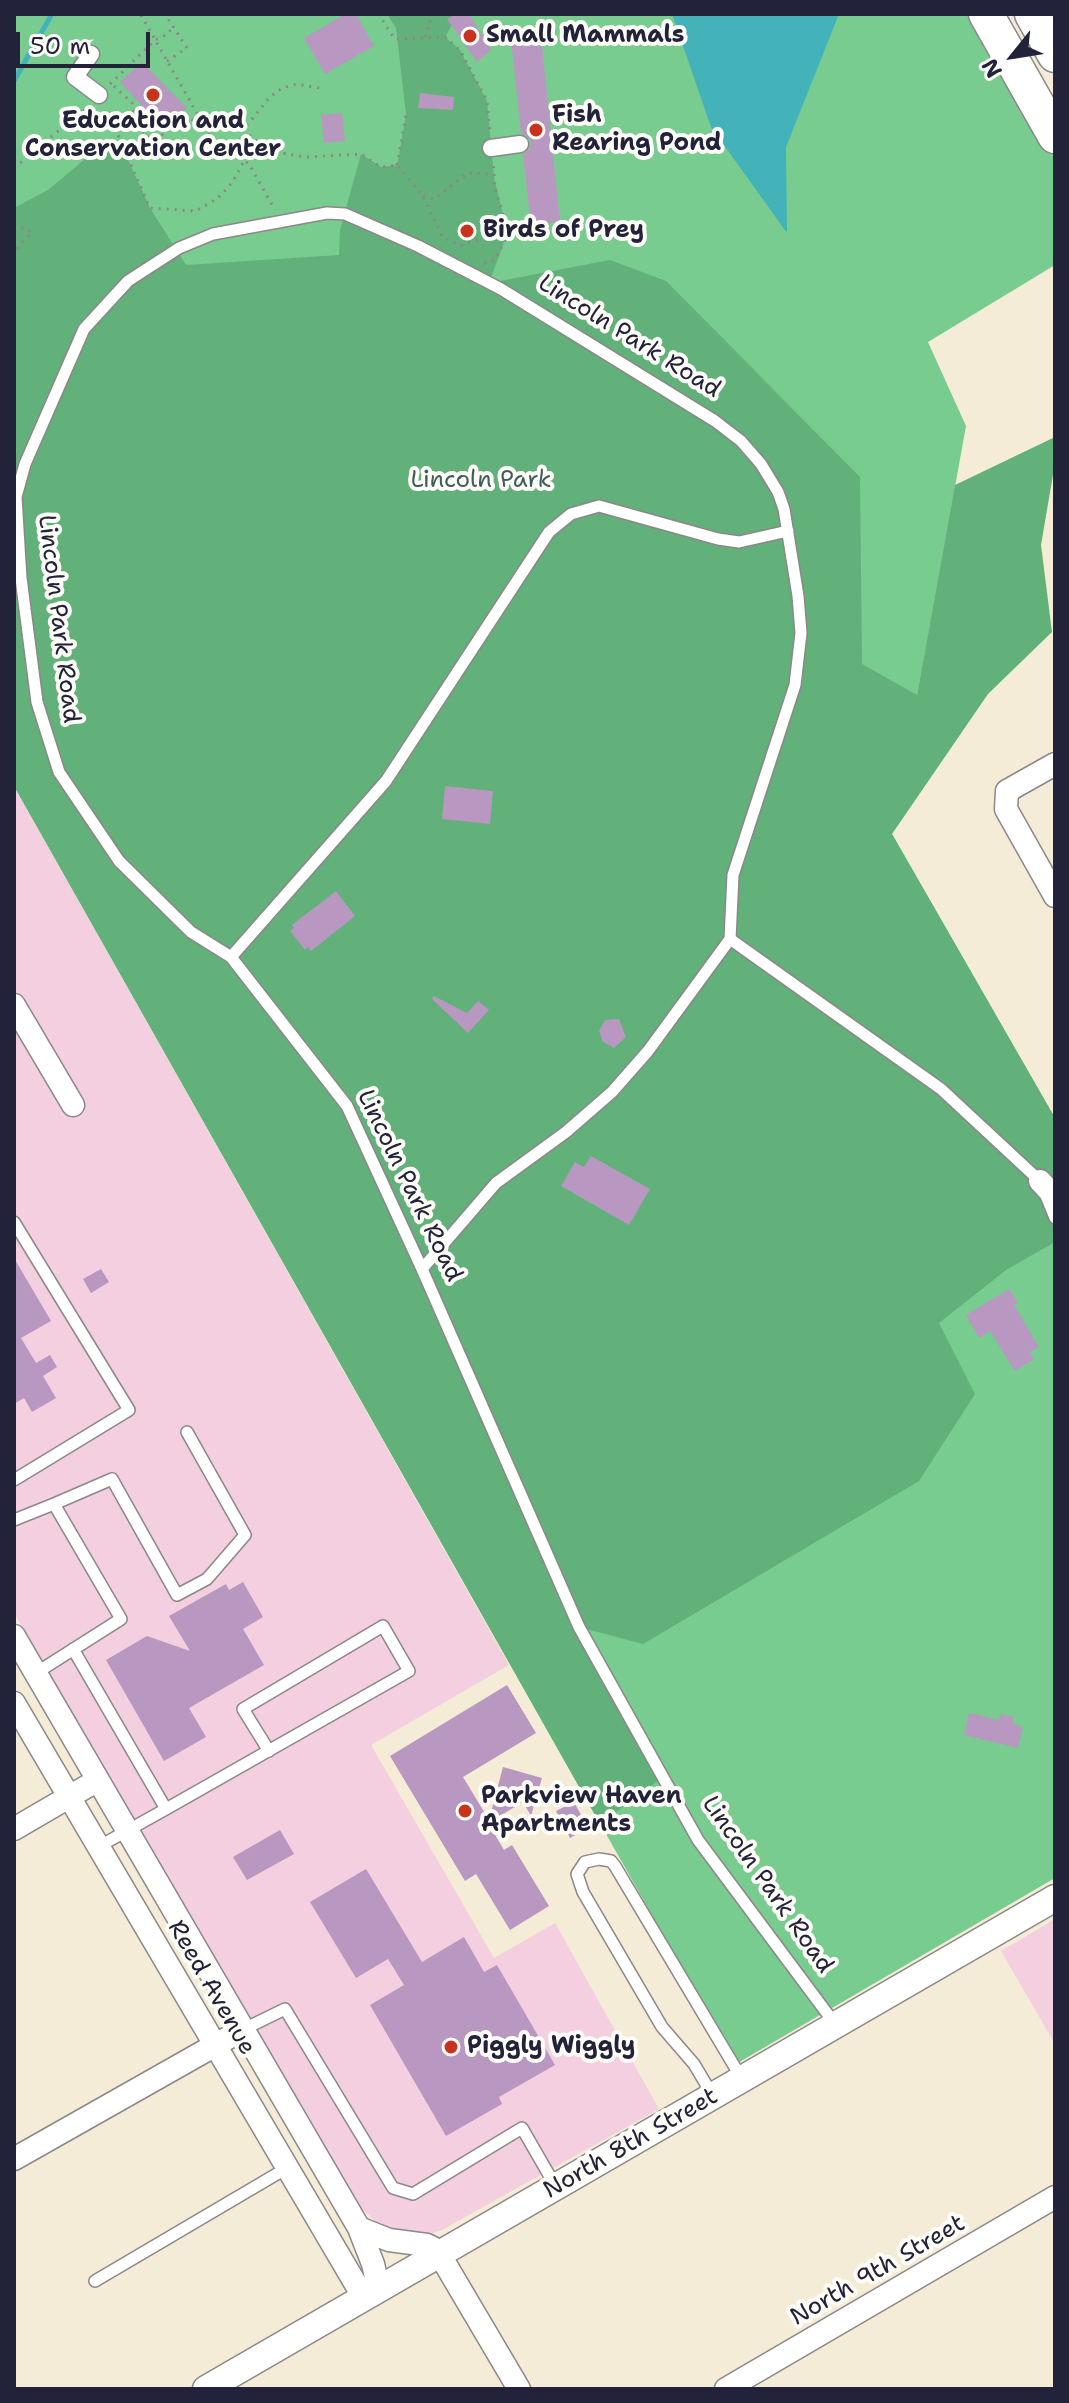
<!DOCTYPE html>
<style>
body{margin:0}
#map{position:relative;width:1069px;height:2403px;overflow:hidden;background:#f5ecd7;font-family:"Shantell Sans",sans-serif}
canvas{display:block}
.frame{position:absolute;inset:0;border:16px solid #22223b;pointer-events:none}
.north{position:absolute;left:973px;top:16px;width:80px;height:80px;-webkit-text-stroke:6px #fdfcf7;paint-order:stroke;rotate:240deg;font-size:22px;font-weight:700;line-height:32px;text-align:center;color:#22223b}
.north::after{content:'';display:block;margin:auto;width:28px;height:36px;background:#22223b;clip-path:polygon(50% 0,100% 100%,50% 72%,0 100%)}
.scale{position:absolute;left:16px;top:32px;width:134px;height:36px;box-sizing:border-box;border:4px solid #22223b;border-top:0;padding-left:10px;font-size:24px;line-height:28px;white-space:nowrap;color:#22223b;-webkit-text-stroke:6px #fdfcf7;paint-order:stroke}
</style>
<div id="map">
<canvas width="1069" height="2403"></canvas>
<div class="frame"></div>
<div class="north">N</div>
<div class="scale">50 m</div>
</div>
<script>
const ctx = document.querySelector('canvas').getContext('2d');
ctx.lineJoin = 'round';
function paint(path, color) {
  ctx.fillStyle = color;
  ctx.fill(path, 'evenodd');
}
function shape(rows) {
  const path = new Path2D();
  for (const r of rows) {
    path.moveTo(r[0], r[1]);
    for (let i = 2; i < r.length; i += 2) path.lineTo(r[i], r[i + 1]);
  }
  return path;
}
function trace(path, color, width, dash) {
  ctx.strokeStyle = color;
  ctx.lineWidth = width;
  ctx.lineCap = dash ? 'butt' : 'round';
  ctx.setLineDash(dash || []);
  ctx.stroke(path);
}
function drawText(font, color, halo, rows, align = 'center') {
  ctx.font = font + ' "Shantell Sans",sans-serif';
  ctx.lineWidth = 8;
  ctx.setLineDash([]);
  ctx.textBaseline = 'middle';
  ctx.strokeStyle = halo;
  ctx.fillStyle = color;
  for (const [text, x, y, turn = 0] of rows) {
    ctx.save();
    ctx.translate(x, y);
    ctx.rotate((+turn || 0) * Math.PI / 180);
    ctx.textAlign = isNaN(turn) ? turn : align;
    if (halo) ctx.strokeText(text, 0, 0);
    ctx.fillText(text, 0, 0);
    ctx.restore();
  }
}
const built = shape([
 [14,786,509,1665,371,1745,494,1958,555,1923,659,2109,442,2230,426,2235,411,2235,383,2228,361,2208,14,1613],
 [1055,1919,1055,2044,1001,1951]
]);
const green = shape([
 [14,14,973,14,1055,158,1055,265,928,342,966,426,892,834,1055,1118,1055,1878,736,2064,14,786]
]);
const forest = shape([
 [387,14,458,14,445,37,460,50,487,101,494,177,503,215,499,227,505,240,489,283,610,260,666,281,860,477,862,664,917,695,955,485,1055,437,1055,463,1041,545,1052,632,988,694,892,834,1055,1118,1055,1242,1006,1270,939,1323,975,1394,919,1481,643,1644,579,1627,663,1777,600,1824,14,786,14,208,48,190,91,154,124,151,150,208,186,265,339,255,340,230,361,154,381,167,397,165,400,150,406,114,396,28]
]);
const water = shape([
 [672,14,839,14,786,147,787,233,711,127]
]);
const stream = shape([
 [14,81,52,14]
]);
const building = shape([
 [346,14,356,14,374,46,325,74,304,38],
 [457,14,469,14,491,50,477,62,447,19],
 [541,36,560,221,531,226,523,154,530,149,531,143,528,137,521,133,511,39],
 [142,62,187,108,163,129,120,82],
 [420,93,454,97,453,110,418,108],
 [342,113,345,141,324,143,321,115],
 [445,786,493,791,490,824,442,819],
 [336,891,355,916,311,951,308,947,305,950,290,931,294,928,292,925],
 [434,996,467,1013,478,1001,489,1010,468,1033,432,999],
 [619,1019,626,1037,614,1048,603,1042,599,1031,605,1020],
 [591,1156,650,1189,629,1225,561,1186,575,1162,584,1167],
 [14,1258,51,1321,21,1338,36,1363,50,1355,57,1367,43,1376,56,1398,32,1412,24,1398,14,1404],
 [101,1269,109,1282,91,1293,83,1279],
 [1009,1289,1018,1303,1014,1305,1039,1347,1030,1352,1034,1359,1015,1371,990,1331,979,1338,966,1315],
 [243,1582,263,1617,243,1629,264,1665,189,1708,206,1737,164,1761,106,1660,147,1636,190,1651,169,1616,226,1584,229,1590],
 [507,1685,536,1733,463,1777,489,1820,503,1767,542,1778,531,1816,523,1802,488,1823,504,1850,512,1845,549,1906,510,1930,476,1874,465,1881,390,1756],
 [969,1713,999,1720,1000,1714,1014,1717,1013,1724,1023,1727,1018,1748,964,1735],
 [574,1802,588,1828,570,1838,556,1811],
 [280,1830,294,1854,247,1880,233,1857],
 [366,1869,422,1962,464,1937,484,1972,497,1965,555,2065,499,2097,502,2104,446,2136,370,2005,404,1985,388,1959,356,1978,310,1902]
]);
const path = shape([
 [378,14,395,39,445,37,460,50,487,101,490,131],
 [141,15,211,138,249,164,275,210],
 [425,37,432,14],
 [167,61,187,48,169,20,170,14],
 [110,84,155,40,168,34,173,26],
 [114,86,133,104,135,121,148,137,124,151],
 [83,110,110,117,150,208,196,211,218,198,232,183,244,161],
 [243,130,269,151,306,157,361,154,381,167,397,165,423,196,442,236,459,246,484,238,499,227,503,215,495,187,493,162],
 [148,137,156,140,186,114,194,121,199,118],
 [235,155,243,130,270,97,282,88,296,84,325,89],
 [397,165,406,114],
 [14,168,82,111],
 [423,196,434,199,468,173,484,173,493,177],
 [14,224,32,232,14,252],
 [484,263,495,260,505,240,499,227]
]);
const service = shape([
 [231,957,386,781,549,532,571,514,599,506,718,539,739,542,788,531],
 [14,1222,129,1410,14,1480],
 [422,1269,496,1183,566,1132,612,1092,648,1051,730,939],
 [54,1504,112,1479,177,1595,207,1579,245,1535,187,1432],
 [14,1520,54,1504,121,1619,36,1673],
 [73,1649,166,1809],
 [98,1847,166,1809,409,1671,383,1626,243,1709,269,1751],
 [835,2024,698,1840,579,1627,422,1269,347,1106,231,957,191,932,119,861,59,772,37,702,21,578,16,497,25,464,84,329,128,281,179,248,213,234,327,213,345,214,418,246,501,289,715,421,741,441,761,464,778,492,784,509,798,596,801,633,795,685,733,875,730,939,941,1089,1040,1181,1055,1218],
 [242,2030,285,2009,393,2188,413,2194,522,2128,556,2187],
 [713,2096,694,2064,662,2027,583,1892,577,1874,585,1862,599,1859,611,1861,615,1866,742,2079],
 [95,2281,287,2168]
]);
const pedestrian = shape([
 [91,54,75,77,99,95],
 [491,148,520,144]
]);
const minor = shape([
 [1055,764,1007,791,1006,809,1055,896],
 [14,1005,73,1105],
 [1040,1181,1055,1197],
 [14,1636,359,2228,373,2264,379,2290],
 [14,1703,364,2298],
 [14,1829,98,1780],
 [14,2159,242,2030],
 [359,2228,389,2240,427,2245,437,2250,519,2389],
 [726,2389,1055,2197]
]);
const tertiary = shape([
 [206,2389,1055,1898]
]);
const primary = shape([
 [986,14,1055,136],
 [1032,14,1055,55]
]);
const markers = [
 [470,36,8,"#c8321e"],
 [153,95,8,"#c8321e"],
 [536,130,8,"#c8321e"],
 [467,231,8,"#c8321e"],
 [465,1811,8,"#c8321e"],
 [451,2047,8,"#c8321e"]
];
const poiNames = [
 ["Small Mammals",486,36],
 ["Fish",552,116],
 ["Rearing Pond",552,144],
 ["Education and",153,122,"center"],
 ["Conservation Center",153,150,"center"],
 ["Birds of Prey",483,231],
 ["Parkview Haven",481,1797],
 ["Apartments",481,1825],
 ["Piggly Wiggly",467,2047]
];
const streetNames = [
 ["Lincoln Park Road",629,337,32],
 ["Lincoln Park Road",58,619,83],
 ["Lincoln Park Road",409,1186,64],
 ["Lincoln Park Road",767,1885,55],
 ["Reed Avenue",211,1988,60],
 ["North 8th Street",631,2144,-30],
 ["North 9th Street",878,2271,-30]
];
const parkNames = [
 ["Lincoln Park",481,481]
];
paint(built, '#f3cfdf');
paint(green, '#79cc8f');
paint(forest, '#62b07a');
paint(water, '#43b3b9');
trace(stream, '#43b3b9', 5);
paint(building, '#b897c1');
trace(service, '#8c8789', 14);
trace(pedestrian, '#8c8789', 19);
trace(minor, '#8c8789', 25);
trace(tertiary, '#8c8789', 29);
trace(primary, '#8c8789', 37);
trace(path, '#8c8789', 3, [2, 6]);
trace(service, '#fff', 11);
trace(pedestrian, '#fff', 16);
trace(minor, '#fff', 22);
trace(tertiary, '#fff', 26);
trace(primary, '#fff', 34);
for (const [x, y, r, color] of markers) {
  const dot = new Path2D();
  dot.arc(x, y, r, 0, 2 * Math.PI);
  ctx.fillStyle = color;
  ctx.fill(dot);
  trace(dot, '#fdfcf7', 3);
}
drawText('bold 24px', '#22223b', '#fdfcf7', poiNames, 'left');
drawText('24px', '#22223b', '#fdfcf7', streetNames);
drawText('24px', '#405e58', '#fdfcf7', parkNames);
</script>
